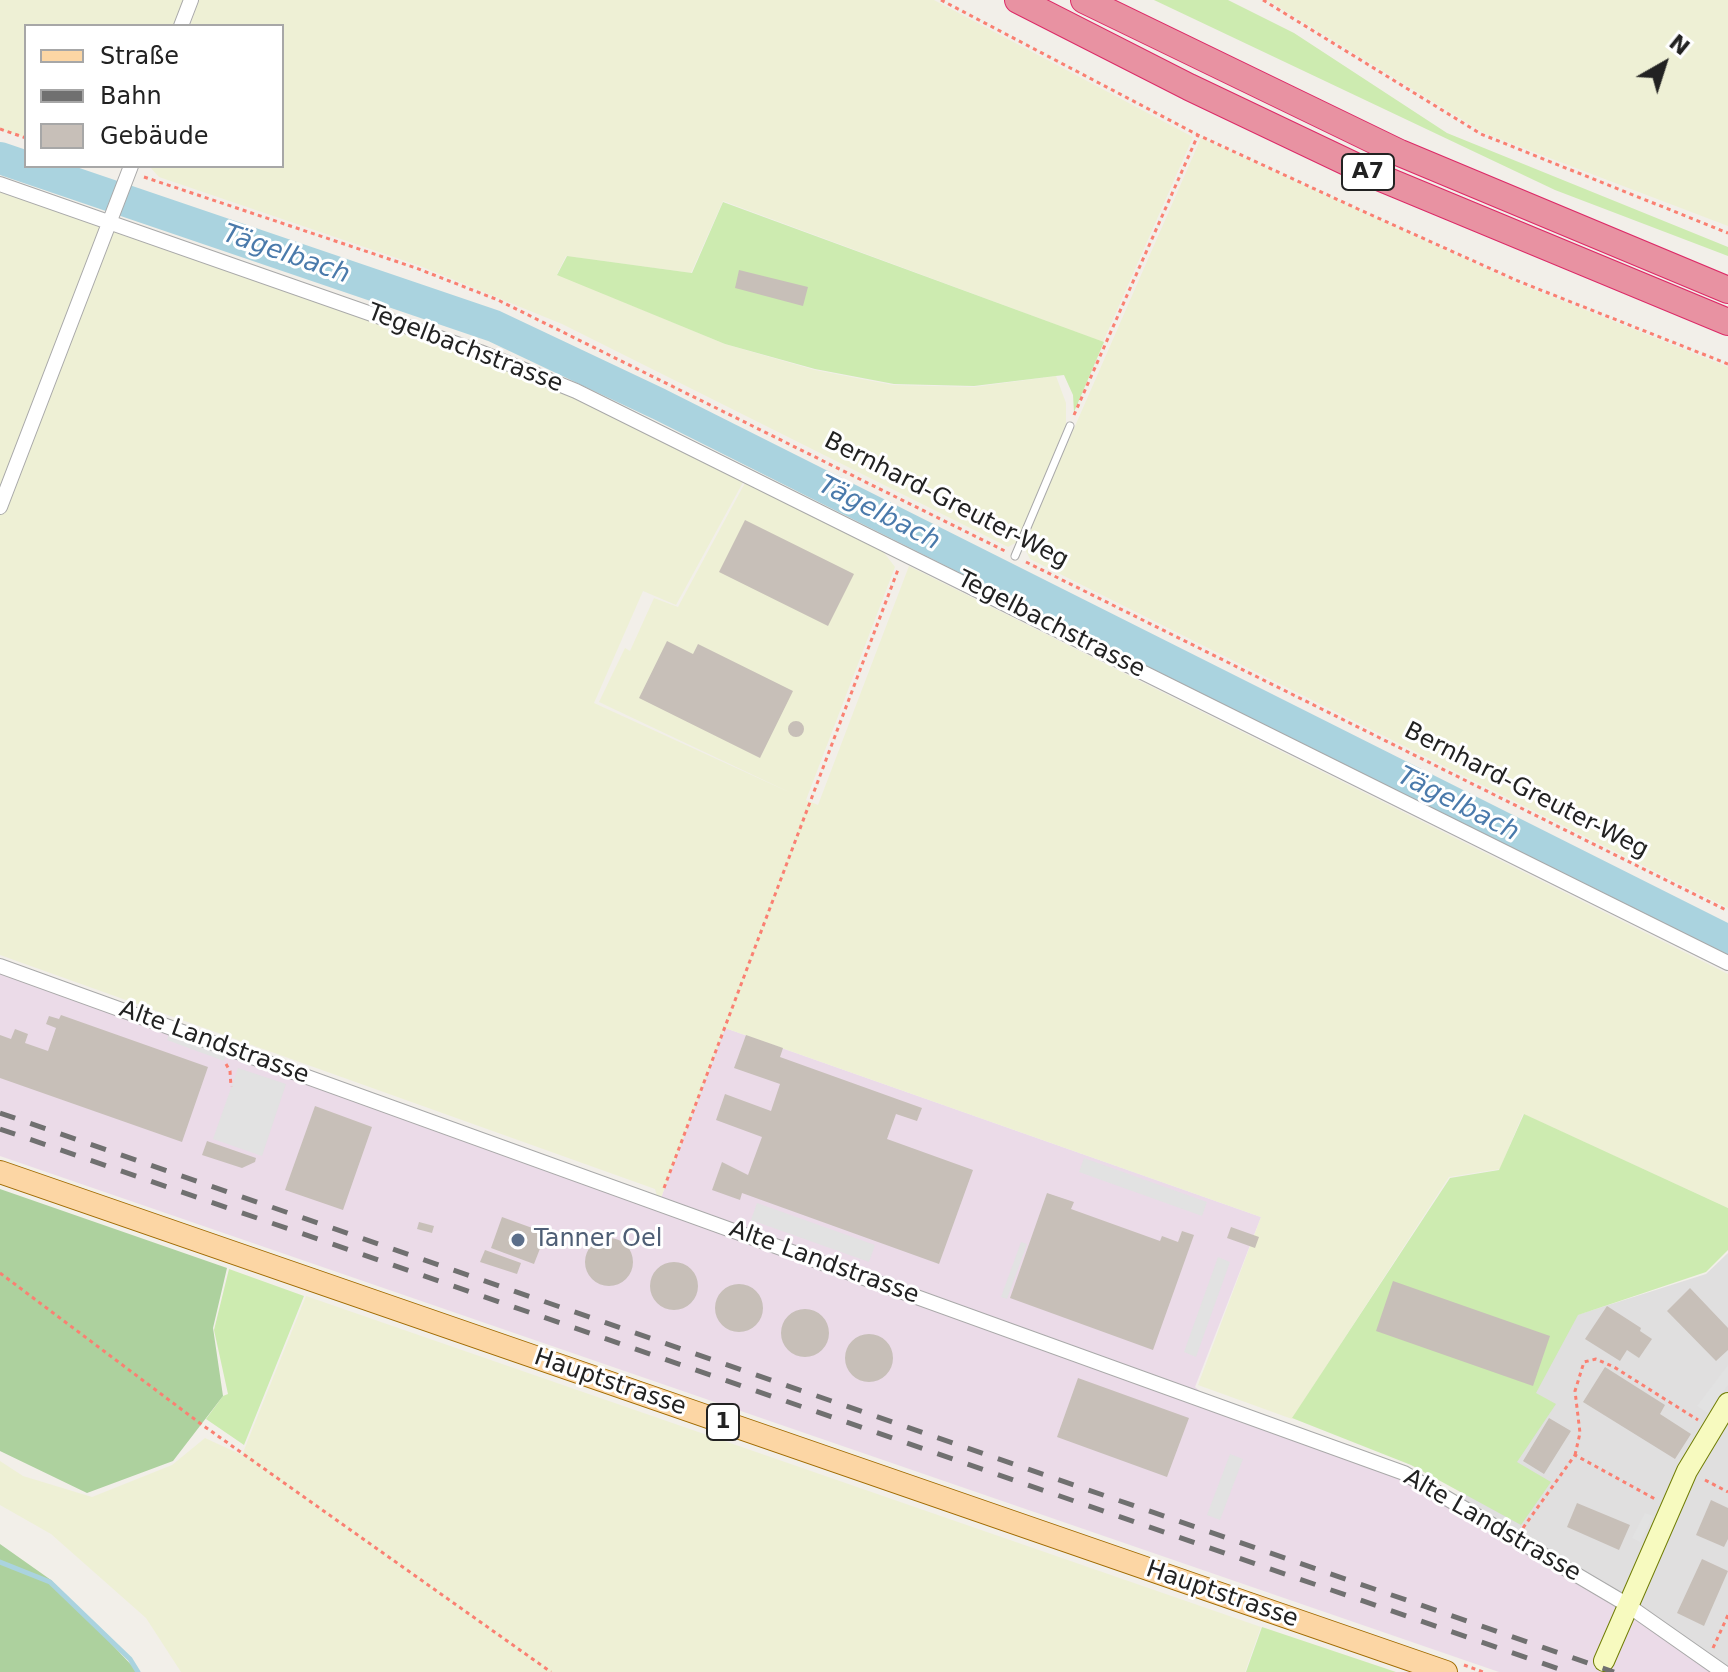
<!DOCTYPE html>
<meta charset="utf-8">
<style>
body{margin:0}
#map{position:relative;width:1728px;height:1672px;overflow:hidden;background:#f2efe9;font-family:"DejaVu Sans",sans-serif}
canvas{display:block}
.legend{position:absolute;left:24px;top:24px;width:260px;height:144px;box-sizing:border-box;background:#fff;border:2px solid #a7a7a7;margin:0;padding:10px 14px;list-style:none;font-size:24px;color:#222}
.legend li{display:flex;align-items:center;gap:16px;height:40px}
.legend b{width:40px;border:2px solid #a7a7a7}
.north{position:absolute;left:1624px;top:24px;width:80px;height:80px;-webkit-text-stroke:6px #fff;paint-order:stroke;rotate:39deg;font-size:22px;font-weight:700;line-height:32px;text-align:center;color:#222}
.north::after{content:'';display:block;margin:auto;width:28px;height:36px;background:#222;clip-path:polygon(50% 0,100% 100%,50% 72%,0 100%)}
</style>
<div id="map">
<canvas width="1728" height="1672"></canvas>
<ul class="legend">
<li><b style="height:10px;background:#fcd6a4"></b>Straße</li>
<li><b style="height:10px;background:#707070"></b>Bahn</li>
<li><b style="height:22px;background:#c7bfb8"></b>Gebäude</li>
</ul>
<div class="north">N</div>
</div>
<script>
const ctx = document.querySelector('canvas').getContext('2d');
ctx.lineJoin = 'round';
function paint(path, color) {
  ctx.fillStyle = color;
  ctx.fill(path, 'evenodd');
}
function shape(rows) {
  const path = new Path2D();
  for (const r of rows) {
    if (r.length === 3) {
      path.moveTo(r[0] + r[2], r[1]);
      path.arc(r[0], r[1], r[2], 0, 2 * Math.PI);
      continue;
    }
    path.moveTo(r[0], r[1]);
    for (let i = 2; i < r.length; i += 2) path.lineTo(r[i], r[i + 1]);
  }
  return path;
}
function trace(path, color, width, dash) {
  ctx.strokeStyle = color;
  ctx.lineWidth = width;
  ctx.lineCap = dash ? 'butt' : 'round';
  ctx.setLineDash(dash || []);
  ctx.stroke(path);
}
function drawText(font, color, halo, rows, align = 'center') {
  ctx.font = font + ' "DejaVu Sans",sans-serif';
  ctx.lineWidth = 6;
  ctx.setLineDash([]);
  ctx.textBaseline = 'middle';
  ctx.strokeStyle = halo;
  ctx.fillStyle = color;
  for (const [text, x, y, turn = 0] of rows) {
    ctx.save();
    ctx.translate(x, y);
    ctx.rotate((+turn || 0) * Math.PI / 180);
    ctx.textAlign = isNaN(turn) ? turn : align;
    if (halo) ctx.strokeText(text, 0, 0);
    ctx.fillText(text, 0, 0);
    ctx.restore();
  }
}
const residential = shape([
 [1728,1253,1728,1672,1454,1500,1577,1315,1706,1274]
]);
const industrial = shape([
 [0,966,659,1203,725,1028,1261,1217,1195,1387,1216,1405,1404,1473,1723,1672,1499,1672,0,1156]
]);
const farmland = shape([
 [0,0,191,0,181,26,26,26,26,138,0,129],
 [199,0,934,0,1193,137,1103,342,723,201,691,273,566,256,557,274,725,344,815,370,893,385,974,387,1056,376,1066,403,1066,424,1019,541,1008,547,562,324,420,266,159,177,149,166,282,166,282,26,190,26],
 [1267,0,1728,0,1728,226,1484,133],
 [1201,138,1518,283,1728,367,1728,908,1030,559,1023,545],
 [0,184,480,352,747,475,676,605,643,591,594,703,791,793,599,702,625,648,630,651,654,598,678,607,746,481,882,550,895,567,806,800,818,805,909,566,1728,974,1728,1208,1523,1114,1500,1169,1449,1177,1292,1419,1198,1385,1261,1217,725,1028,659,1203,655,1189,0,955],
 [306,1296,1261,1627,1245,1672,181,1672,146,1618,51,1534,0,1505,0,1461,23,1476,92,1497,172,1465,205,1438,242,1455]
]);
const grass = shape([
 [1154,0,1228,0,1294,33,1447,133,1728,247,1728,256,1555,190],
 [723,202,1104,342,1074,412,1073,395,1064,375,974,386,894,384,815,369,725,344,557,275,567,256,692,273],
 [1524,1114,1728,1208,1728,1250,1706,1272,1578,1315,1536,1393,1556,1404,1517,1462,1551,1482,1521,1525,1411,1465,1292,1418,1450,1178,1499,1170],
 [229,1269,304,1296,244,1445,206,1419,223,1396,228,1394,214,1330],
 [1262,1627,1396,1672,1246,1672]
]);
const forest = shape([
 [0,1189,227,1268,213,1328,223,1396,173,1461,87,1493,0,1451],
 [0,1544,51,1580,138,1672,0,1672]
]);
const parking = shape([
 [169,1034,226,1055,224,1061,167,1040],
 [238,1068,286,1084,262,1156,213,1139],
 [1084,1158,1207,1202,1202,1216,1079,1172],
 [757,1203,875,1245,869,1262,751,1220],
 [1021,1242,1027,1244,1007,1299,1001,1297],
 [1218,1257,1230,1262,1196,1357,1184,1352],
 [1728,1365,1728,1385,1708,1413,1697,1406],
 [1230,1454,1243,1459,1220,1520,1207,1515],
 [1645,1513,1653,1516,1640,1542,1632,1538]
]);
const stream = shape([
 [0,1562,50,1582,130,1659,138,1672]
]);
const river = shape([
 [0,158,494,326,659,404,1728,941]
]);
const building = shape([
 [739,270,808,287,803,306,735,288],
 [745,520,854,574,828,626,719,572],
 [667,641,693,654,698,644,793,691,760,758,639,698],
 [796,729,8],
 [61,1015,208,1067,182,1142,0,1078,0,1035,11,1039,15,1029,28,1034,25,1043,48,1051,56,1028,46,1024,49,1016,59,1019],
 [746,1035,783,1048,780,1057,922,1108,917,1121,896,1114,887,1139,973,1170,939,1264,742,1193,740,1200,712,1190,722,1162,748,1175,762,1137,716,1120,725,1094,771,1111,780,1084,734,1068],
 [315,1106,372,1127,343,1210,285,1190],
 [207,1141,256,1158,255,1162,242,1168,202,1155],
 [1047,1193,1074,1202,1071,1209,1160,1241,1162,1236,1178,1242,1182,1231,1194,1235,1153,1350,1010,1298],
 [502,1217,546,1233,534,1264,491,1248],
 [419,1222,434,1226,432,1233,417,1229],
 [1231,1227,1259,1237,1255,1248,1227,1238],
 [609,1262,24],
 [485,1250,521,1263,517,1274,480,1262],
 [674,1286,24],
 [1393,1281,1550,1336,1533,1386,1376,1331],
 [739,1308,24],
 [1690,1288,1728,1328,1728,1350,1716,1361,1667,1311],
 [1607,1306,1641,1328,1640,1331,1652,1339,1639,1358,1627,1350,1620,1361,1585,1339],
 [805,1333,24],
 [869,1358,24],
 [1605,1367,1665,1405,1660,1414,1691,1434,1675,1459,1583,1402],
 [1078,1378,1189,1418,1167,1477,1057,1437],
 [1549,1418,1571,1431,1544,1474,1523,1461],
 [1711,1500,1728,1508,1728,1539,1724,1547,1696,1535],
 [1577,1503,1630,1525,1619,1550,1567,1527],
 [1702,1559,1728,1571,1704,1626,1677,1613]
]);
const path = shape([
 [941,0,1198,135,1358,209,1518,281,1728,364],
 [1263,0,1481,134,1728,233],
 [0,129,26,138],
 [144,177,416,268,498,300,1005,551],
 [1074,415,1198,135],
 [1026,562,1728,911],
 [226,1064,230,1071,231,1087],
 [664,1188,899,567],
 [0,1273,201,1424,551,1672],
 [1575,1455,1580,1433,1575,1391,1584,1362,1596,1359,1614,1367,1698,1420],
 [1705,1480,1728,1492],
 [1523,1528,1575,1455,1655,1499],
 [1713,1648,1728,1615],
 [1464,1665,1483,1672]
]);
const lane = shape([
 [1015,556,1070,426]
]);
const street = shape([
 [181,26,191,0],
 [0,184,480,352,576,391,1728,963],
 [0,507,131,166],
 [0,966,1404,1473,1626,1604,1723,1672]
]);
const secondary = shape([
 [1604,1661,1687,1471,1728,1403]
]);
const primary = shape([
 [0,1172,1446,1672]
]);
const highway = shape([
 [1018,0,1189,87,1376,176,1728,322],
 [1084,0,1400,153,1728,290]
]);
const rail = shape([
 [0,1113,1614,1672],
 [0,1129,1568,1672]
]);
const markers = [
 [518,1240,8,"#5c6f8a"]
];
const shields = [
 [1368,172,52],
 [723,1422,32]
];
const shieldNames = [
 ["A7",1368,172],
 ["1",723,1422]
];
const streetNames = [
 ["Tegelbachstrasse",465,349,21],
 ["Bernhard-Greuter-Weg",946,501,27],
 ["Tegelbachstrasse",1051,625,27],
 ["Bernhard-Greuter-Weg",1526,791,27],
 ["Alte Landstrasse",214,1043,20],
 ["Alte Landstrasse",824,1263,20],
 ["Hauptstrasse",610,1383,19],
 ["Alte Landstrasse",1492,1526,30],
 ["Hauptstrasse",1222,1595,19]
];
const serviceNames = [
 ["Tanner Oel",534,1240]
];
const waterNames = [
 ["Tägelbach",286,255,19],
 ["Tägelbach",879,514,27],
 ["Tägelbach",1458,805,27]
];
paint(residential, '#e0dfdf');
paint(industrial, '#ebdbe8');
paint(farmland, '#eef0d5');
paint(grass, '#cdebb0');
paint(forest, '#add19e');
paint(parking, '#e2e2e2');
trace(stream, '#aad3df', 5);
trace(river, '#aad3df', 32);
paint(building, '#c7bfb8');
trace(lane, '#a9a9a9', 9);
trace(street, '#a9a9a9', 16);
trace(secondary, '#707d05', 22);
trace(primary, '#a06b00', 24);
trace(highway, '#dc2a67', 28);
trace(path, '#fa8072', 3, [4, 4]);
trace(lane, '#fff', 7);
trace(street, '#fff', 14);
trace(secondary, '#f7fabf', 20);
trace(primary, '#fcd6a4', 22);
trace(highway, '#e892a2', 26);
trace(rail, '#707070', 5, [16, 16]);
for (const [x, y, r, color] of markers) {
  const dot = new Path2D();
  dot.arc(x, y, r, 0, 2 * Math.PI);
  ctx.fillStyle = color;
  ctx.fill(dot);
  trace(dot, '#fff', 3);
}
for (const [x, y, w] of shields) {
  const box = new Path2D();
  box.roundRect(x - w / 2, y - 18, w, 36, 6);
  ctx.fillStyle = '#fff';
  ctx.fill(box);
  trace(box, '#222', 2);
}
drawText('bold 22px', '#222', null, shieldNames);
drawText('24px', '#222', '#fff', streetNames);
drawText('24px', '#4e5e75', '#fff', serviceNames, 'left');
drawText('italic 26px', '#4a7aab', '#fff', waterNames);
</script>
